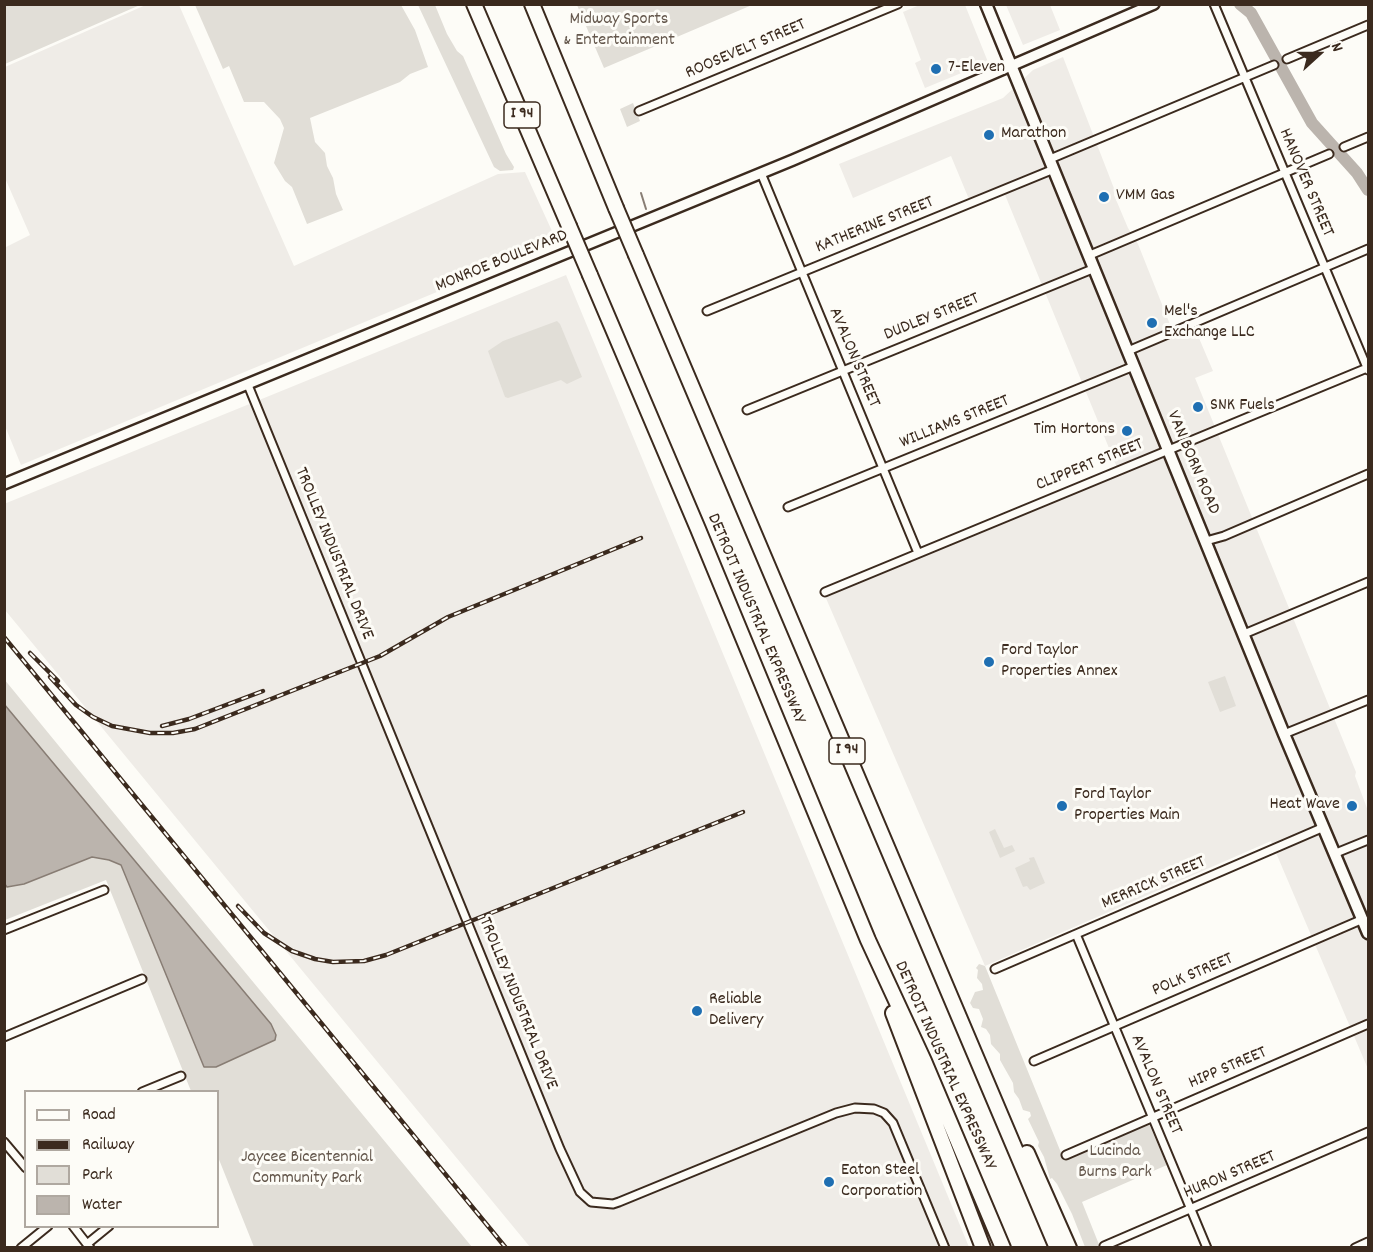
<!DOCTYPE html>
<style>
body{margin:0}
#map{position:relative;width:1373px;height:1252px;overflow:hidden;background:#fdfcf7;font-family:Dekko,sans-serif}
canvas{display:block}
.frame{position:absolute;inset:0;border:6px solid #3b2a1e;pointer-events:none}
.legend{position:absolute;left:24px;top:1090px;width:195px;height:138px;box-sizing:border-box;background:#fdfcf7;border:2px solid #afa8a0;margin:0;padding:8px 10px;list-style:none;font-size:18px;color:#3b2a1e}
.legend li{display:flex;align-items:center;gap:12px;height:30px}
.legend b{width:30px;border:2px solid #afa8a0}
.north{position:absolute;left:1289px;top:24px;width:60px;height:60px;-webkit-text-stroke:4px #fdfcf7;paint-order:stroke;rotate:69deg;font-size:16px;font-weight:700;line-height:24px;text-align:center;color:#3b2a1e}
.north::after{content:'';display:block;margin:auto;width:21px;height:27px;background:#3b2a1e;clip-path:polygon(50% 0,100% 100%,50% 72%,0 100%)}
</style>
<div id="map">
<canvas width="1373" height="1252"></canvas>
<div class="frame"></div>
<ul class="legend">
<li><b style="height:8px;background:#fdfcf7"></b>Road</li>
<li><b style="height:8px;background:#3b2a1e"></b>Railway</li>
<li><b style="height:16px;background:#e1ded7"></b>Park</li>
<li><b style="height:16px;background:#bbb4ad"></b>Water</li>
</ul>
<div class="north">N</div>
</div>
<script>
const ctx = document.querySelector('canvas').getContext('2d');
ctx.lineJoin = 'round';
function paint(path, color) {
  ctx.fillStyle = color;
  ctx.fill(path, 'evenodd');
}
function shape(rows) {
  const path = new Path2D();
  for (const r of rows) {
    path.moveTo(r[0], r[1]);
    for (let i = 2; i < r.length; i += 2) path.lineTo(r[i], r[i + 1]);
  }
  return path;
}
function trace(path, color, width, dash) {
  ctx.strokeStyle = color;
  ctx.lineWidth = width;
  ctx.lineCap = dash ? 'butt' : 'round';
  ctx.setLineDash(dash || []);
  ctx.stroke(path);
}
function drawText(font, color, halo, rows, align = 'center') {
  ctx.font = font + ' Dekko,sans-serif';
  ctx.lineWidth = 6;
  ctx.setLineDash([]);
  ctx.textBaseline = 'middle';
  ctx.strokeStyle = halo;
  ctx.fillStyle = color;
  for (const [text, x, y, turn = 0] of rows) {
    ctx.save();
    ctx.translate(x, y);
    ctx.rotate((+turn || 0) * Math.PI / 180);
    ctx.textAlign = isNaN(turn) ? turn : align;
    if (halo) ctx.strokeText(text, 0, 0);
    ctx.fillText(text, 0, 0);
    ctx.restore();
  }
}
const built = shape([
 [148,4,179,5,294,266,498,174,525,172,557,242,21,465,5,426,4,248,30,235,5,178,5,67],
 [922,4,965,5,988,62,925,88,915,63,921,60,903,12],
 [1006,5,1050,5,1060,30,1023,45],
 [1063,57,1115,191,1114,195,1128,228,1138,244,1173,332,1193,324,1213,371,1195,378,1356,772,1355,776,1368,811,1368,1069,1271,841,985,966,822,589,1118,470,1003,190,971,204,951,156,853,198,839,164,1003,98,1033,70],
 [566,275,969,1247,530,1247,5,610,4,504]
]);
const green = shape([
 [5,4,140,4,140,5,5,64],
 [195,5,401,5,415,30,428,67,410,74,400,82,310,118,315,142,325,153,327,166,333,178,336,194,343,210,307,224,292,187,285,181,274,163,284,128,280,119,264,102,244,102,229,66,223,69],
 [418,5,435,5,447,34,457,51,463,56,506,154,514,167,513,170,500,171,494,167],
 [577,5,752,5,604,68],
 [633,103,640,121,627,127,620,109],
 [557,321,560,324,582,377,567,384,561,380,508,398,505,397,488,351,503,341],
 [1225,676,1236,706,1220,712,1208,682],
 [4,679,159,868,472,1247,254,1247,218,1157,218,1092,191,1091,106,880,5,920],
 [995,829,1004,848,1012,845,1015,851,1000,858,989,832],
 [1034,857,1045,883,1030,890,1027,886,1023,887,1015,868,1030,861,1029,858],
 [979,964,985,966,1064,1160,1149,1124,1167,1165,1082,1202,1100,1247,1085,1247,1072,1214,1057,1184,1052,1178,1050,1179,1044,1157,1038,1146,1039,1142,1028,1119,1031,1116,1030,1112,1023,1110,1019,1099,1014,1092,1013,1083,1000,1060,1000,1054,991,1044,990,1035,986,1029,981,1027,983,1019,979,1009,973,1008,970,1003,975,992,983,990,982,984,977,978,978,970,976,968]
]);
const water = shape([
 [4,704,271,1024,276,1035,275,1040,216,1067,204,1067,121,865,109,860,92,857,24,884,7,887,4,883,4,704]
]);
const stream = shape([
 [641,193,646,209]
]);
const river = shape([
 [1240,4,1251,13,1256,22,1312,123,1357,173,1368,190]
]);
const minor = shape([
 [1214,4,1368,370],
 [1287,59,1368,25],
 [639,111,898,4],
 [1344,147,1368,137],
 [1050,159,1274,65],
 [761,173,918,553],
 [1090,255,1329,154],
 [707,311,1054,169],
 [1128,351,1368,249],
 [248,385,560,1149,580,1192,591,1202,613,1204,619,1202,836,1113,855,1108,874,1109,884,1113,893,1123,945,1248],
 [747,410,1095,268],
 [788,507,1134,366],
 [1206,541,1224,536,1368,474],
 [825,592,1367,368],
 [1244,634,1368,582],
 [1284,734,1368,700],
 [1336,853,1368,840],
 [4,930,104,890],
 [1076,934,1207,1248],
 [995,969,1324,827],
 [4,1037,142,979],
 [1034,1061,1363,919],
 [142,1092,181,1076],
 [4,1142,26,1168],
 [1066,1155,1368,1024],
 [73,1226,90,1248],
 [87,1244,109,1226],
 [1104,1246,1368,1132],
 [21,1248,48,1226],
 [1355,1248,1368,1242]
]);
const tertiary = shape([
 [4,484,793,160,1154,4]
]);
const secondary = shape([
 [986,4,1284,734,1368,933]
]);
const motorway = shape([
 [474,4,569,226],
 [532,4,616,208],
 [636,255,1057,1248],
 [590,275,698,529,868,940,924,1061,1003,1248],
 [893,1013,983,1248],
 [1027,1153,1069,1248]
]);
const rail = shape([
 [4,637,506,1248],
 [30,653,58,681],
 [50,677,76,705,93,717,112,726,150,733,173,733,195,729,380,656,448,617,641,538],
 [162,726,189,719,263,691],
 [238,906,264,933,292,951,315,959,333,962,364,961,386,955,743,812]
]);
const motorwayBridge = shape([
 [616,208,636,255],
 [569,226,590,275]
]);
const markers = [
 [936,69,6,"#1f6fb2"],
 [989,135,6,"#1f6fb2"],
 [1104,197,6,"#1f6fb2"],
 [1152,323,6,"#1f6fb2"],
 [1198,407,6,"#1f6fb2"],
 [1127,431,6,"#1f6fb2"],
 [989,662,6,"#1f6fb2"],
 [1062,806,6,"#1f6fb2"],
 [1352,806,6,"#1f6fb2"],
 [697,1011,6,"#1f6fb2"],
 [829,1182,6,"#1f6fb2"]
];
const shields = [
 [522,115,36],
 [847,751,36]
];
const shieldNames = [
 ["I 94",522,115],
 ["I 94",847,751]
];
const parkNames = [
 ["Midway Sports",619,21],
 ["& Entertainment",619,42],
 ["Lucinda",1115,1153],
 ["Burns Park",1115,1174],
 ["Jaycee Bicentennial",307,1159],
 ["Community Park",307,1180]
];
const streetNames = [
 ["ROOSEVELT STREET",746,50,-23],
 ["HANOVER STREET",1305,183,67],
 ["KATHERINE STREET",875,226,-22],
 ["MONROE BOULEVARD",502,262,-22],
 ["DUDLEY STREET",932,318,-22],
 ["AVALON STREET",853,358,67],
 ["WILLIAMS STREET",955,423,-22],
 ["VAN BORN ROAD",1192,463,67],
 ["CLIPPERT STREET",1090,466,-22],
 ["TROLLEY INDUSTRIAL DRIVE",333,554,68],
 ["DETROIT INDUSTRIAL EXPRESSWAY",755,619,67],
 ["MERRICK STREET",1154,884,-23],
 ["POLK STREET",1193,976,-23],
 ["TROLLEY INDUSTRIAL DRIVE",517,1004,68],
 ["DETROIT INDUSTRIAL EXPRESSWAY",944,1066,66],
 ["HIPP STREET",1228,1069,-23],
 ["AVALON STREET",1155,1085,67],
 ["HURON STREET",1230,1176,-23]
];
const poiNames = [
 ["7-Eleven",948,69],
 ["Marathon",1001,135],
 ["VMM Gas",1116,197],
 ["Mel's",1164,313],
 ["Exchange LLC",1164,334],
 ["SNK Fuels",1210,407],
 ["Tim Hortons",1115,431,"right"],
 ["Ford Taylor",1001,652],
 ["Properties Annex",1001,673],
 ["Ford Taylor",1074,796],
 ["Properties Main",1074,817],
 ["Heat Wave",1340,806,"right"],
 ["Reliable",709,1001],
 ["Delivery",709,1022],
 ["Eaton Steel",841,1172],
 ["Corporation",841,1193]
];
paint(built, '#efece7');
paint(green, '#e1ded7');
paint(water, '#bbb4ad');
trace(water, '#887d74', 1.5);
trace(stream, '#887d74', 2);
trace(river, '#bbb4ad', 12);
trace(minor, '#3b2a1e', 11);
trace(tertiary, '#3b2a1e', 14);
trace(secondary, '#3b2a1e', 15);
trace(motorway, '#3b2a1e', 18);
trace(minor, '#fdfcf7', 7);
trace(tertiary, '#fdfcf7', 9);
trace(secondary, '#fdfcf7', 10);
trace(motorway, '#fdfcf7', 14);
trace(rail, '#3b2a1e', 4.5);
trace(rail, '#fdfcf7', 2, [7]);
trace(motorwayBridge, '#3b2a1e', 18, []);
trace(motorwayBridge, '#fdfcf7', 14);
for (const [x, y, r, color] of markers) {
  const dot = new Path2D();
  dot.arc(x, y, r, 0, 2 * Math.PI);
  ctx.fillStyle = color;
  ctx.fill(dot);
  trace(dot, '#fdfcf7', 2);
}
for (const [x, y, w] of shields) {
  const box = new Path2D();
  box.roundRect(x - w / 2, y - 13, w, 26, 4.5);
  ctx.fillStyle = '#fdfcf7';
  ctx.fill(box);
  trace(box, '#3b2a1e', 1.5);
}
drawText('bold 16px', '#3b2a1e', null, shieldNames);
drawText('18px', '#64574c', '#fdfcf7', parkNames);
drawText('18px', '#3b2a1e', '#fdfcf7', streetNames);
drawText('18px', '#3b2a1e', '#fdfcf7', poiNames, 'left');
</script>
